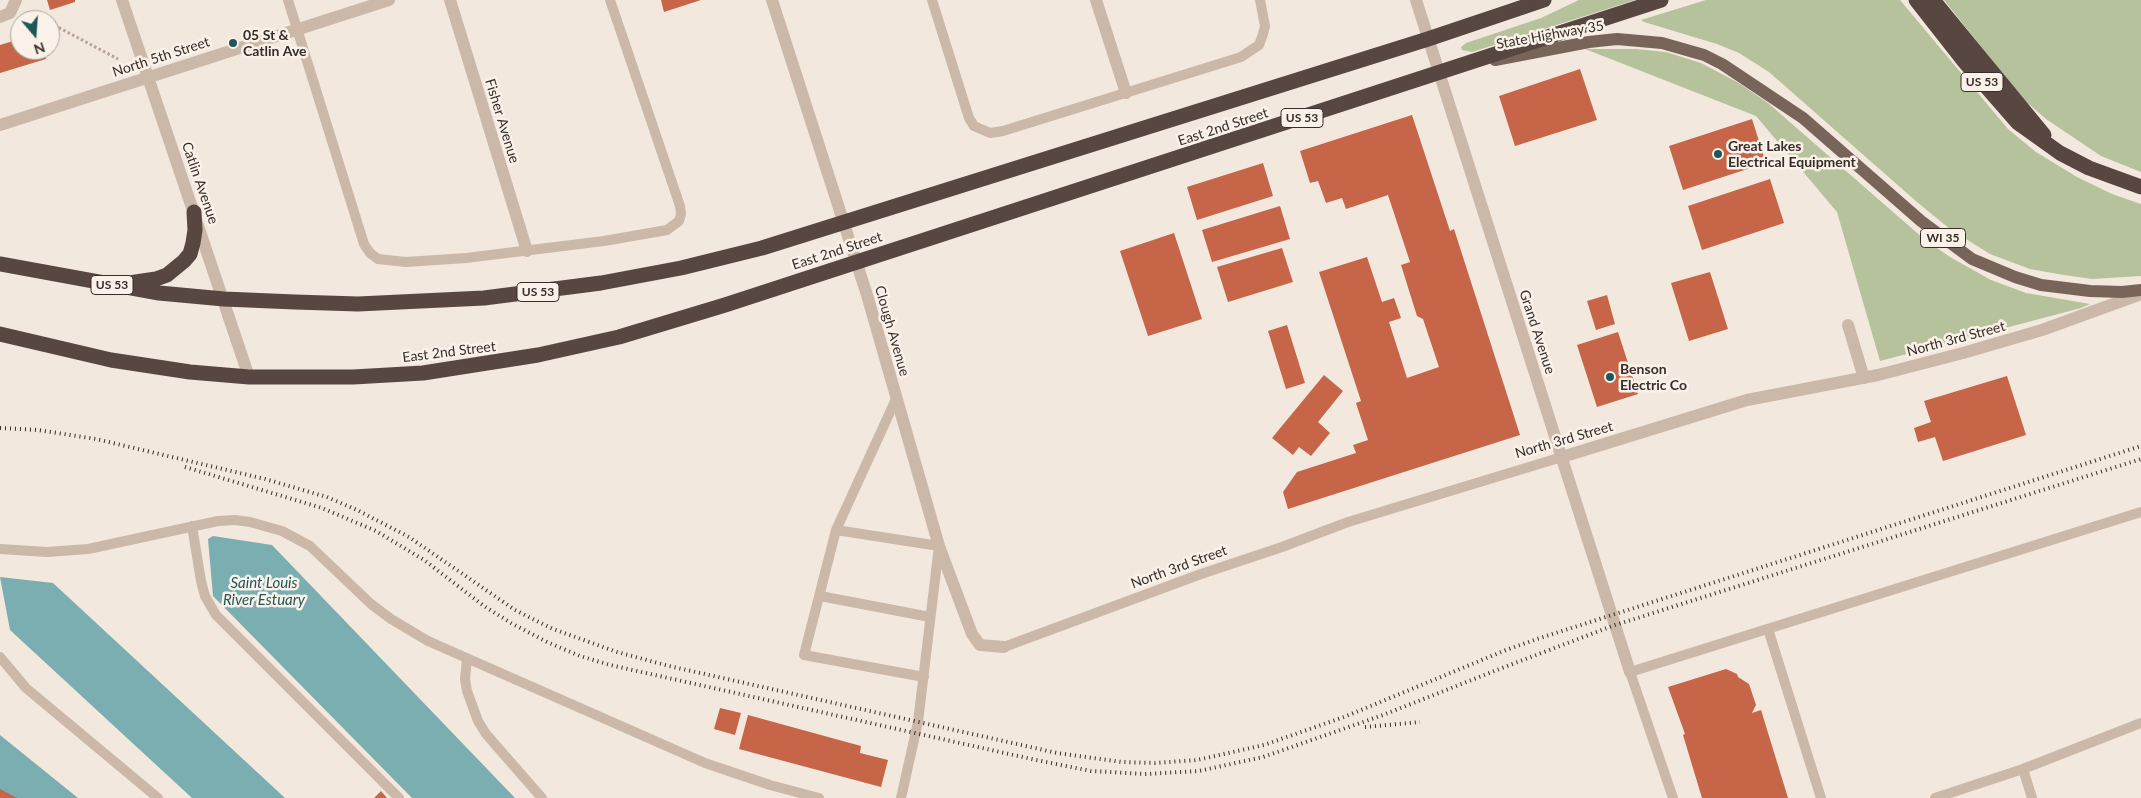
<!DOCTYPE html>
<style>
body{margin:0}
#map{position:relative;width:2141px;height:798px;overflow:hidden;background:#f2e8dd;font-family:Lato,sans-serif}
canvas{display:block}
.north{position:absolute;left:10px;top:10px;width:50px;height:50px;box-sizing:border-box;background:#faf2e9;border:1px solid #aca39c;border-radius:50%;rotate:162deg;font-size:14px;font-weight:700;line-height:20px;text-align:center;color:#372d29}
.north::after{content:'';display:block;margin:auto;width:18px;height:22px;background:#1e5659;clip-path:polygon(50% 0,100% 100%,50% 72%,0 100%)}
</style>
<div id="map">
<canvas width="2141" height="798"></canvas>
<div class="north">N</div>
</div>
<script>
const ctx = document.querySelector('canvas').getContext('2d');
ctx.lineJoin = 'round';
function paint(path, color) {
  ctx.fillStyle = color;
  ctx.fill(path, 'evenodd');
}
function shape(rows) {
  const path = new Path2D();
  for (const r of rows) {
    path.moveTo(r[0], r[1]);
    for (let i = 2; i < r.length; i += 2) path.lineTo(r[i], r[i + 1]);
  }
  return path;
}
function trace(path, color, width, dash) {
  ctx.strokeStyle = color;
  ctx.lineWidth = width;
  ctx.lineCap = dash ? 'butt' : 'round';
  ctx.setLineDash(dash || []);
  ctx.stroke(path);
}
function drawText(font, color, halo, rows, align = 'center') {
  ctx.font = font + ' Lato,sans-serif';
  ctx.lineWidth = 5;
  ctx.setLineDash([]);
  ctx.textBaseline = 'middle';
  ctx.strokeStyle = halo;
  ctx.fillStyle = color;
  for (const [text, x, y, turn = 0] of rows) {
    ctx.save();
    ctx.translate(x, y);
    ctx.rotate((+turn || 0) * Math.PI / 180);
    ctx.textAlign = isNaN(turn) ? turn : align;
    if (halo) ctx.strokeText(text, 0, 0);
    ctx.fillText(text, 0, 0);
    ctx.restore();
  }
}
const green = shape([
 [1579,0,1635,0,1472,52,1462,50,1461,47,1466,43,1541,18],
 [1706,0,1900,0,2008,129,2036,152,2077,177,2112,194,2141,204,2141,276,2092,279,2064,275,2030,269,1990,254,1950,229,1917,202,1769,72,1739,53,1717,44,1644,22,1641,20],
 [1944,0,2141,0,2141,172,2101,156,2046,119,2023,99],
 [1585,49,1636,49,1666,52,1701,63,1737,82,1768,103,1924,239,1950,257,1991,280,2026,293,2090,304,2081,308,1880,361,1837,212,1756,116]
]);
const water = shape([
 [213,536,272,545,515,798,412,798,213,596,208,539],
 [0,577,53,583,285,798,192,798,10,630],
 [0,735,78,798,0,798]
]);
const building = shape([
 [47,0,75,0,75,2,50,10],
 [661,0,701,0,664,12],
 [20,39,20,50,43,50,46,59,0,73,0,45],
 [1580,69,1597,120,1515,146,1499,96],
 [1412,115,1450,231,1454,229,1520,435,1288,509,1283,492,1297,472,1356,453,1353,445,1368,440,1356,403,1361,401,1319,272,1367,257,1382,302,1394,298,1401,318,1389,322,1407,378,1439,367,1423,319,1417,316,1401,265,1410,262,1388,195,1346,209,1342,198,1326,203,1318,181,1310,183,1300,151],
 [1752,119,1766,163,1683,190,1669,146],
 [1263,163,1273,196,1197,220,1187,187],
 [1770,179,1784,223,1702,250,1688,206],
 [1280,206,1290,239,1212,262,1202,230],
 [1174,233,1202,319,1148,336,1120,251],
 [1282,248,1293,282,1228,302,1217,267],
 [1710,272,1728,329,1689,341,1671,283],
 [1607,295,1615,324,1596,330,1587,301],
 [1287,325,1305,383,1286,389,1268,331],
 [1618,332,1638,394,1597,407,1577,345],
 [1324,375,1343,391,1318,422,1330,433,1311,456,1299,447,1293,455,1272,438],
 [2007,376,2026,435,1943,461,1935,437,1918,442,1914,428,1931,422,1924,401],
 [1726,669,1737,674,1738,677,1749,684,1756,705,1752,713,1761,710,1788,798,1702,798,1683,735,1685,734,1668,687],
 [720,708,741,713,735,735,714,729],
 [748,715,861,746,860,753,888,760,881,787,739,749],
 [0,789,17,798,0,798],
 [381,791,387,798,374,798]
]);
const path = shape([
 [30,13,43,20],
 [50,23,118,59]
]);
const lane = shape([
 [288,0,364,244,370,253,378,259,406,262,466,258,604,241,667,230,679,221,681,214,680,206,610,0],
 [932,0,969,118,974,126,990,133,1003,131,1241,57,1259,45,1263,34,1265,26,1260,0],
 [896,399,836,530,804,655,924,677],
 [192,526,201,581,205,596,216,615,399,798],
 [836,530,939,546,918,722,901,798],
 [0,549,47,552,88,549,218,521,235,520,250,522,282,531,310,546,371,604,391,619,428,641,705,763,770,785,819,798],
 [820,596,930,617],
 [1768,629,1821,798],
 [1004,647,1201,574,1282,547,1348,522,1562,457],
 [0,657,26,688,158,798],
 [467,659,465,679,467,691,478,721,486,734,542,798],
 [2023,769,2032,798],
 [1673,798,1630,672,2141,512],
 [1935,798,2023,769,2141,723]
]);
const street = shape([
 [122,0,249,377],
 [450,0,527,251],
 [772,0,867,295,939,546,972,634,980,645,1004,647],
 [1096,0,1126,93],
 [1416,0,1630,672],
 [0,17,10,13,16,0],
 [0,125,389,0],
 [1848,325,1864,378],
 [1562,457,1747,400,1878,375,1963,353,2042,330,2141,294]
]);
const primary = shape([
 [1495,60,1589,42,1617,39,1662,43,1704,55,1722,64,1803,118,1921,221,1972,259,2015,277,2041,285,2090,291,2122,292,2141,290]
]);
const highway = shape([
 [1916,0,1963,60,2018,123,2060,153,2089,168,2141,187],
 [1933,0,2044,135],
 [0,264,159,293,224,299,295,302,358,304,484,298,601,283,681,268,762,248,1428,39,1544,0],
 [129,283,156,279,167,275,184,261,190,254,193,243,195,230,194,212],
 [0,334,111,360,190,372,249,377,353,377,423,373,538,355,619,337,725,305,1661,0]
]);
const rail = shape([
 [0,428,38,430,96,439,265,479,327,497,357,510,409,537,515,610,553,629,617,652,669,666,1057,753,1122,762,1155,763,1197,760,1264,745,1344,717,1506,650,1537,639,2141,446],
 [185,467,322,508,376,531,424,560,484,606,511,623,547,642,580,656,610,665,1036,760,1091,771,1145,774,1199,771,1263,757,1383,715,1502,668,1615,625,2141,459],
 [1365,727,1420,722]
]);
const markers = [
 [233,43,5,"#1e5659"],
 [1718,154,5,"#1e5659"],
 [1610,377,5,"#1e5659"]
];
const shields = [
 [1982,82,42],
 [1302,118,42],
 [1943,238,45],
 [112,285,42],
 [538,292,42]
];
const shieldNames = [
 ["US 53",1982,82],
 ["US 53",1302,118],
 ["WI 35",1943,238],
 ["US 53",112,285],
 ["US 53",538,292]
];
const poiNames = [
 ["05 St &",243,35],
 ["Catlin Ave",243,51],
 ["Great Lakes",1728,146],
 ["Electrical Equipment",1728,162],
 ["Benson",1620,369],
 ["Electric Co",1620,385]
];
const streetNames = [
 ["State Highway 35",1550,35,-10],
 ["North 5th Street",161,57,-18],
 ["Fisher Avenue",502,121,73],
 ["East 2nd Street",1223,127,-18],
 ["Catlin Avenue",200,183,71],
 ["East 2nd Street",837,251,-18],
 ["Clough Avenue",892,331,74],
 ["Grand Avenue",1537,332,72],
 ["North 3rd Street",1956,339,-15],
 ["East 2nd Street",449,352,-7],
 ["North 3rd Street",1564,440,-16],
 ["North 3rd Street",1179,567,-20]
];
const waterNames = [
 ["Saint Louis",264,583],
 ["River Estuary",264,600]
];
paint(green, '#b5c29c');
paint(water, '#7baeb0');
paint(building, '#c66547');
trace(path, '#b7a293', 3, [2.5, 2.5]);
trace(lane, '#cbb8a8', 10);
trace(street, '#cbb8a8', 12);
trace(primary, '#79645a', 12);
trace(highway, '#584740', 15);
trace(rail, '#372d29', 4, [1, 4]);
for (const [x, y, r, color] of markers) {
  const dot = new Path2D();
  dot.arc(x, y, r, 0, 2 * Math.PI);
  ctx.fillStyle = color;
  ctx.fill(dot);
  trace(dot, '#faf2e9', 2);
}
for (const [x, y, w] of shields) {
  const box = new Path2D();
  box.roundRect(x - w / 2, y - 9.5, w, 19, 4);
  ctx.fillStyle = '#faf2e9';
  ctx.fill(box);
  trace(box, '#372d29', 1);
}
drawText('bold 12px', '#372d29', null, shieldNames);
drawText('bold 14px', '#372d29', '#faf2e9', poiNames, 'left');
drawText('14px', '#372d29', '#faf2e9', streetNames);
drawText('italic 15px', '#1e5659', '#faf2e9', waterNames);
</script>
